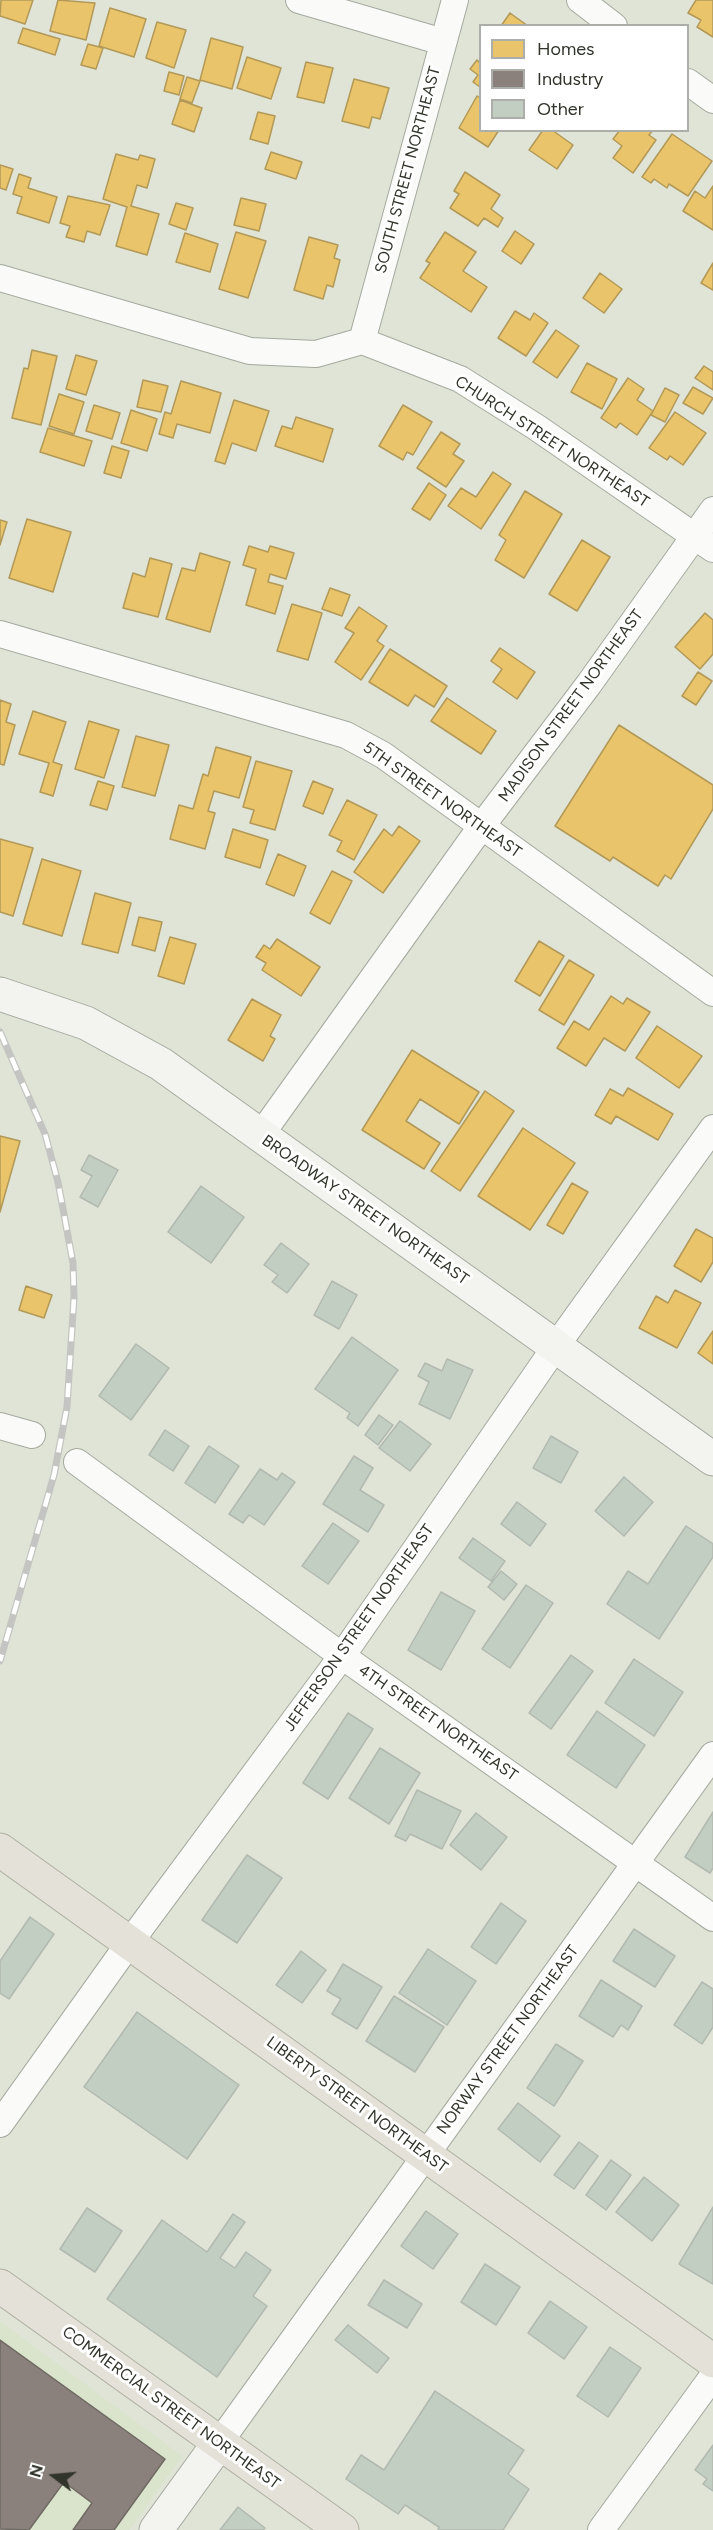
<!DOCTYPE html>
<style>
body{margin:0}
#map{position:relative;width:713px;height:2530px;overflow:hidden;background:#dfe4d7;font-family:Figtree,sans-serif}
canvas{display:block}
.legend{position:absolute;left:479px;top:24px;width:210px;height:108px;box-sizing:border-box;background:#fff;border:2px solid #acaeaa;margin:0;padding:8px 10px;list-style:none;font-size:18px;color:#30342a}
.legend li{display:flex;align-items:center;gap:12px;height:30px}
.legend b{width:30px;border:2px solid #acaeaa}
.north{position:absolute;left:24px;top:2446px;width:60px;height:60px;-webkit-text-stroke:4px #fff;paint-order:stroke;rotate:286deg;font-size:16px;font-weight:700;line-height:24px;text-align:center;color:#30342a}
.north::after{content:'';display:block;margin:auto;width:21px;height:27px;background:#30342a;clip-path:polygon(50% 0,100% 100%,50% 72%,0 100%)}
</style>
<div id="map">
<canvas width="713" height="2530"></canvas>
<ul class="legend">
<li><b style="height:16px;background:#e9c46a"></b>Homes</li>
<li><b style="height:16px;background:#8a817c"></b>Industry</li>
<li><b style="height:16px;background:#c2cec2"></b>Other</li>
</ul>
<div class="north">N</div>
</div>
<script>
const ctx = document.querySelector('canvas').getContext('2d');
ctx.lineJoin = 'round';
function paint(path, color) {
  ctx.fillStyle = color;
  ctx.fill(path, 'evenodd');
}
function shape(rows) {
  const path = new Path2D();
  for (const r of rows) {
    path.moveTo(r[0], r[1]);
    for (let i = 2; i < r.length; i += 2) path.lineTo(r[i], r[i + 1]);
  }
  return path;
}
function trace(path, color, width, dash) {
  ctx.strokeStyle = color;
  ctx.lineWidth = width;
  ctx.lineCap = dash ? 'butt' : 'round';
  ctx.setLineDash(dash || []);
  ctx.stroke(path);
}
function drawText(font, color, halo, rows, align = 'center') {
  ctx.font = font + ' Figtree,sans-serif';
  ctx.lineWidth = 6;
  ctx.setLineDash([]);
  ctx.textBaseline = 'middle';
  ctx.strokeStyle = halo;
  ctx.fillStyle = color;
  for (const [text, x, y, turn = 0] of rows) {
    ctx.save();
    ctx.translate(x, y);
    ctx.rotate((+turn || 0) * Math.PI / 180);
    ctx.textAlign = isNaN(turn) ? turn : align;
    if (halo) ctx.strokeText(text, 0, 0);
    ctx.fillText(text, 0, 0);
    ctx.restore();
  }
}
const built = shape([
 [0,2321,182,2456,129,2530,0,2530]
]);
const homes = shape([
 [1,0,33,0,25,24,0,16,1,0],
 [58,0,95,3,86,40,50,31,58,0],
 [696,0,713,0,713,37,697,27,701,20,688,13,696,0],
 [110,8,146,19,134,57,99,46,110,8],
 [510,13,528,26,501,26,510,13],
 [157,22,186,30,174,68,146,58,157,22],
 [23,28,60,39,55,55,18,43,23,28],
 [211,38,243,47,232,89,200,80,211,38],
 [88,44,103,48,96,69,81,65,88,44],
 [247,57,281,68,271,99,237,88,247,57],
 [477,60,480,63,480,87,473,82,478,75,470,69,477,60],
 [306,62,333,68,324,103,297,97,306,62],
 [169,72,184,76,179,95,164,91,169,72],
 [187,77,200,81,192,103,180,99,187,77],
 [354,79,389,88,380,119,372,117,369,128,342,121,354,79],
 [477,96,480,98,480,130,499,130,488,147,459,128,477,96],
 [180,100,202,108,194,132,172,124,180,100],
 [258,112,275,116,268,144,250,139,258,112],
 [543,130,552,130,573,145,557,169,529,150,543,130],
 [620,130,653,130,649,135,656,140,633,173,613,158,622,146,613,139,620,130],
 [672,134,712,161,688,196,669,184,667,188,654,179,651,183,642,177,672,134],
 [271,152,302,162,296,179,265,169,271,152],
 [116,154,138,160,140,155,155,159,147,188,137,185,131,206,159,214,147,255,116,246,127,207,103,199,116,154],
 [0,165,13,169,6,190,0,188,0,165],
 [465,172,500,195,491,209,503,218,498,227,484,218,478,226,450,208,459,194,454,191,465,172],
 [19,174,31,178,28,188,57,197,49,223,17,213,22,197,13,194,19,174],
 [713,186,713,230,683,211,695,191,705,198,713,186],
 [68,196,110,205,100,235,87,231,84,242,66,237,70,226,60,223,68,196],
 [241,198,266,204,259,231,234,225,241,198],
 [176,203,193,208,186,230,169,224,176,203],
 [515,231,534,244,521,264,502,251,515,231],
 [236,232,266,241,248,298,219,289,236,232],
 [445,232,476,252,463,271,487,287,471,312,420,278,430,263,426,261,445,232],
 [185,233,218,244,210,272,176,262,185,233],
 [309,237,338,245,334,258,340,260,333,287,327,285,323,299,294,290,309,237],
 [713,263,713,290,701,283,713,263],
 [600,273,622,289,604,313,583,298,600,273],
 [515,311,530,320,534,313,548,323,526,356,498,338,515,311],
 [556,330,579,346,557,378,533,362,556,330],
 [32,350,57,356,41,425,12,418,24,368,28,369,32,350],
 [76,355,97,361,86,395,66,389,76,355],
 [587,363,617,379,602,409,571,392,587,363],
 [704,366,713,372,713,390,695,378,704,366],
 [628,378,644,389,637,400,653,411,637,435,620,423,616,428,601,418,628,378],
 [143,380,168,386,161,412,137,407,143,380],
 [181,381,221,393,210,433,177,424,173,438,159,434,165,412,171,414,181,381],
 [693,387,713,398,703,414,683,403,693,387],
 [665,388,679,395,665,422,651,415,665,388],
 [59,394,84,402,74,434,49,426,59,394],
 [234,400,269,411,256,451,232,443,225,464,215,461,234,400],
 [94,405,120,413,112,439,86,431,94,405],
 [403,405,432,422,413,455,407,452,403,460,379,446,403,405],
 [131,410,157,419,147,451,121,443,131,410],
 [675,412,706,433,683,465,670,456,667,460,649,448,675,412],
 [296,417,333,429,323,462,275,446,282,426,292,429,296,417],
 [48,428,92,441,84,466,40,452,48,428],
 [441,432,460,444,453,454,464,461,446,487,417,468,441,432],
 [112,446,129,451,121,478,104,473,112,446],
 [493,472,511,484,481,529,448,506,461,488,476,497,493,472],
 [429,483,446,495,430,520,412,509,429,483],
 [525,491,562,514,524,578,495,560,506,540,499,535,525,491],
 [27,519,71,532,53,592,9,578,27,519],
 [0,520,7,522,0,545,0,520],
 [582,540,610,557,577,611,549,594,582,540],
 [249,546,268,552,270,546,294,553,286,579,270,574,268,582,283,586,275,614,246,605,256,569,243,565,249,546],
 [200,553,230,562,210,632,166,619,182,568,195,571,200,553],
 [150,558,172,564,158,617,123,608,133,573,145,577,150,558],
 [330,588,350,595,342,616,322,609,330,588],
 [292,604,322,613,308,660,277,651,292,604],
 [359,607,387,626,377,641,384,646,361,680,335,662,354,633,345,628,359,607],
 [705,613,713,620,713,654,700,669,675,647,705,613],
 [500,648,535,672,517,699,493,682,502,669,491,661,500,648],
 [390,649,447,686,434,707,415,695,408,706,369,682,390,649],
 [698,672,712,681,696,705,682,696,698,672],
 [447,698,496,731,481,754,431,721,447,698],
 [0,700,11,704,6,722,15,725,4,765,0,764,0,700],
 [33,711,66,722,53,762,62,765,53,796,40,792,49,763,19,754,33,711],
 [89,721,119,730,104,778,75,769,89,721],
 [619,725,713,785,713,809,671,879,665,875,658,886,613,857,610,861,555,826,619,725],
 [136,736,169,745,155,796,122,787,136,736],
 [216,747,251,757,239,798,214,791,208,811,215,813,205,849,170,839,179,805,193,809,203,774,208,776,216,747],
 [256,761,292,771,275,830,250,823,254,810,243,807,256,761],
 [98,781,114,786,107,810,90,805,98,781],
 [313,781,333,789,323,814,303,806,313,781],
 [347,800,377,815,354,860,337,851,342,841,329,835,347,800],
 [399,826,420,841,383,893,354,872,384,829,392,836,399,826],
 [233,829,268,840,260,868,225,857,233,829],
 [0,839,33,848,13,916,0,912,0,839],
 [278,854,306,866,294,896,266,884,278,854],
 [42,859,81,871,62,936,23,924,42,859],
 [332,871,352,881,330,924,310,913,332,871],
 [95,893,131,903,118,953,82,944,95,893],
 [139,917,162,922,155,951,132,945,139,917],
 [170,937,196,944,184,984,158,976,170,937],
 [277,939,320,967,301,996,262,970,266,963,256,957,264,945,270,949,277,939],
 [539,941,564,956,540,996,515,981,539,941],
 [569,960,594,975,564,1025,539,1010,569,960],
 [611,996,623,1004,627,998,650,1012,625,1051,604,1038,586,1066,557,1048,574,1021,589,1030,611,996],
 [252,999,281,1015,270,1036,275,1039,263,1061,228,1040,252,999],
 [657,1026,702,1056,679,1088,636,1058,657,1026],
 [412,1050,479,1092,459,1124,420,1099,406,1121,440,1143,424,1169,362,1130,412,1050],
 [628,1088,673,1114,658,1140,616,1116,611,1124,595,1115,610,1089,623,1096,628,1088],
 [485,1091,514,1111,460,1191,431,1171,485,1091],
 [523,1128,575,1163,530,1230,478,1196,523,1128],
 [0,1136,20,1141,0,1212,0,1136],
 [572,1183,588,1192,563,1234,547,1225,572,1183],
 [696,1229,713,1238,713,1262,701,1282,674,1266,696,1229],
 [26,1286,52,1295,44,1318,19,1310,26,1286],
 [675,1290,701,1303,677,1348,639,1328,656,1296,668,1303,675,1290],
 [713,1331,713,1364,698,1353,713,1331]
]);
const industry = shape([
 [0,2340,165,2459,114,2530,73,2530,92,2503,64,2482,29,2530,0,2529,0,2340]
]);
const building = shape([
 [89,1155,118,1170,98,1207,80,1197,92,1176,81,1170,89,1155],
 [201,1186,244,1217,211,1263,168,1232,201,1186],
 [281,1243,309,1264,287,1293,272,1282,278,1275,264,1265,281,1243],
 [332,1281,357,1295,339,1329,314,1315,332,1281],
 [352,1337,398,1370,358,1426,347,1418,350,1413,315,1389,352,1337],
 [136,1344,169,1368,131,1420,99,1396,136,1344],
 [447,1359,473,1370,450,1419,419,1404,429,1382,418,1376,425,1363,442,1371,447,1359],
 [379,1415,393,1425,378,1445,365,1435,379,1415],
 [400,1421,431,1444,410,1471,379,1448,400,1421],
 [165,1430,189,1446,173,1471,149,1455,165,1430],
 [551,1436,578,1452,561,1483,533,1468,551,1436],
 [209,1446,239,1466,215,1503,185,1483,209,1446],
 [354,1456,373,1468,360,1490,384,1505,368,1532,323,1504,354,1456],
 [260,1469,277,1480,282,1473,295,1482,264,1525,249,1515,243,1523,229,1514,260,1469],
 [624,1477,653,1502,624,1536,595,1511,624,1477],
 [517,1502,546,1524,530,1546,501,1524,517,1502],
 [333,1523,359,1541,328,1584,302,1566,333,1523],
 [686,1526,713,1544,713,1557,659,1639,607,1604,628,1571,648,1584,686,1526],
 [473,1538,505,1561,491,1581,459,1558,473,1538],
 [501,1571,517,1584,504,1600,488,1587,501,1571],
 [526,1585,553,1603,510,1668,482,1649,526,1585],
 [441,1592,475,1611,441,1670,408,1650,441,1592],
 [571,1655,593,1671,551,1729,529,1713,571,1655],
 [634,1659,683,1692,654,1736,605,1703,634,1659],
 [597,1711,645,1745,616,1788,567,1755,597,1711],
 [348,1713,373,1729,328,1799,303,1783,348,1713],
 [380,1748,420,1773,389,1824,349,1798,380,1748],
 [417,1790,461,1811,442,1849,410,1834,406,1841,395,1836,417,1790],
 [713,1812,713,1868,710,1873,685,1857,713,1812],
 [476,1813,507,1837,481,1870,450,1845,476,1813],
 [247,1855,282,1878,237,1943,202,1920,247,1855],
 [501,1903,526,1921,496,1964,471,1947,501,1903],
 [30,1917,54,1934,9,1999,0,1993,0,1961,30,1917],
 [634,1929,675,1956,655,1987,613,1961,634,1929],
 [428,1949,476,1981,447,2025,399,1993,428,1949],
 [301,1951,326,1970,302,2003,276,1985,301,1951],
 [343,1964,382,1987,357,2029,332,2014,341,1999,327,1991,343,1964],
 [601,1980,642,2006,628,2030,621,2025,613,2037,579,2016,601,1980],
 [702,1982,713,1989,713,2027,702,2044,674,2025,702,1982],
 [394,1996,444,2027,415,2072,366,2041,394,1996],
 [137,2012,239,2085,187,2159,84,2087,137,2012],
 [556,2044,583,2061,554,2106,527,2088,556,2044],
 [518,2103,560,2136,540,2162,498,2129,518,2103],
 [579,2142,598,2156,574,2189,554,2175,579,2142],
 [611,2160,631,2175,606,2210,586,2195,611,2160],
 [644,2177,679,2205,652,2241,616,2212,644,2177],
 [713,2207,713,2284,679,2264,713,2207],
 [87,2208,122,2231,95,2272,60,2249,87,2208],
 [426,2211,458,2234,433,2269,401,2246,426,2211],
 [233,2214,245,2222,220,2258,235,2268,246,2252,271,2270,253,2296,267,2306,217,2377,107,2299,162,2220,207,2252,233,2214],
 [485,2264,520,2287,496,2325,461,2302,485,2264],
 [384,2280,422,2304,407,2328,368,2305,384,2280],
 [550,2301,587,2327,564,2359,528,2333,550,2301],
 [348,2325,389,2358,377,2373,335,2340,348,2325],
 [610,2347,641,2368,608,2417,577,2396,610,2347],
 [435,2391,524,2450,508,2474,529,2489,503,2530,438,2530,439,2527,405,2505,398,2514,346,2479,361,2455,384,2470,435,2391],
 [713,2445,713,2491,703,2484,707,2479,695,2470,713,2445],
 [238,2507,265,2528,263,2530,220,2530,238,2507]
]);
const street = shape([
 [299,0,443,42],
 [580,0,614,26],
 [688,82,713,100],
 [0,278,250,351,316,354,362,341,460,379,536,427,713,549],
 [362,341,455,0],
 [0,634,346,735,383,755,713,993],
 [260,1136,481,827,589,684,713,510],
 [0,1426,32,1435],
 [77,1462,342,1656,713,1918],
 [0,2124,130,1942,342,1656,556,1346,713,1128],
 [219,2443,713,1755],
 [601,2530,713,2376]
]);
const secondary = shape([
 [0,994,86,1023,161,1064,713,1459],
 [156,2530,219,2443]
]);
const highway = shape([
 [0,1850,713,2361],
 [0,2286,342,2530]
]);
const rail = shape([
 [0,1032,45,1134,58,1182,73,1263,74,1297,67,1407,54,1475,0,1661]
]);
const streetNames = [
 ["SOUTH STREET NORTHEAST",408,170,-75],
 ["CHURCH STREET NORTHEAST",552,442,33],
 ["MADISON STREET NORTHEAST",571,706,-54],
 ["5TH STREET NORTHEAST",442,800,35],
 ["BROADWAY STREET NORTHEAST",365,1210,35],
 ["JEFFERSON STREET NORTHEAST",359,1628,-55],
 ["4TH STREET NORTHEAST",438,1723,35],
 ["NORWAY STREET NORTHEAST",508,2040,-54],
 ["LIBERTY STREET NORTHEAST",357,2105,36],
 ["COMMERCIAL STREET NORTHEAST",171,2408,36]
];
paint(built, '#dae3cc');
paint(homes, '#e9c46a');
trace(homes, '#b29957', 1.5);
paint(industry, '#8a817c');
trace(industry, '#6f6a63', 1.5);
paint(building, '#c2cec2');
trace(building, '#b2b9b0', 1.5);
trace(street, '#a5a99e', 28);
trace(secondary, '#a5a99e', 35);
trace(highway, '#b0b0a1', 35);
trace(street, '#fafbf9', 26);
trace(secondary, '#f3f3f0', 33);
trace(highway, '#e3e1d8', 33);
trace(rail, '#c4c5c2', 7);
trace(rail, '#fff', 4.5, [14]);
drawText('16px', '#30342a', '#fff', streetNames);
</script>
